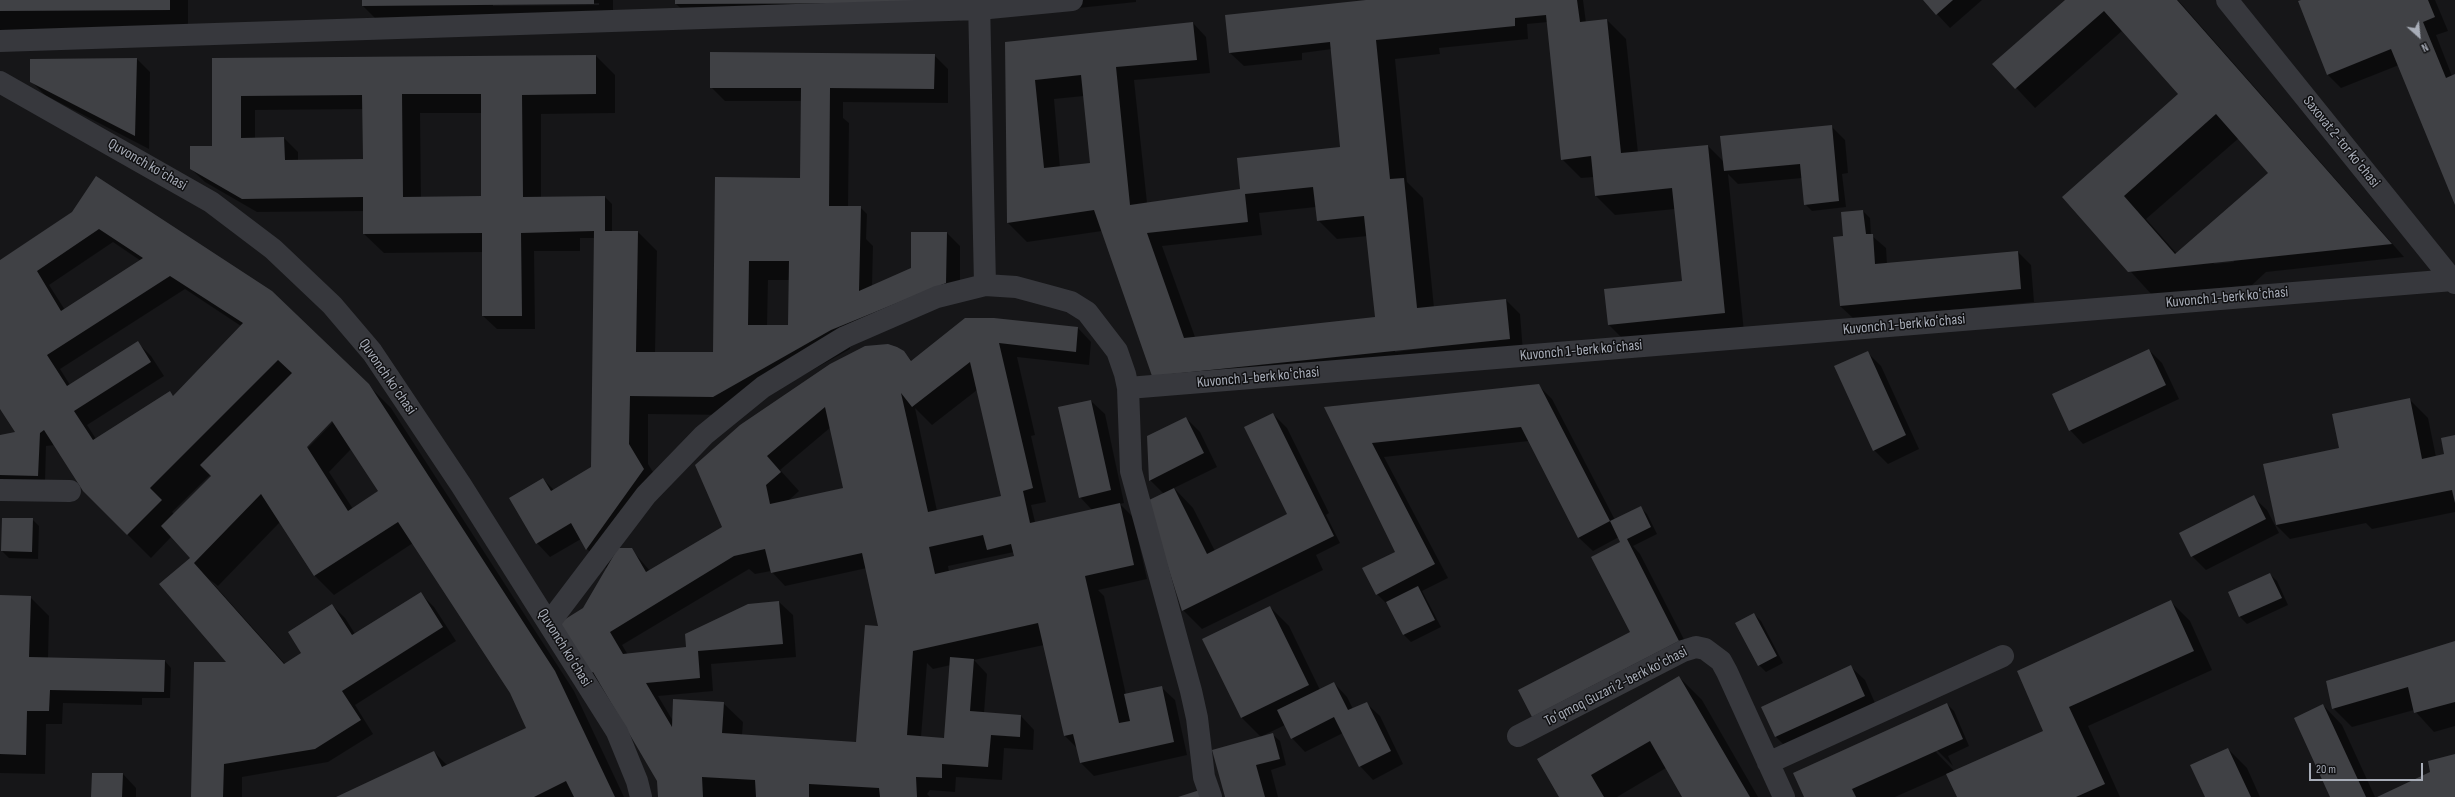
<!DOCTYPE html>
<meta charset="utf-8">
<style>
body{margin:0}
#map{position:relative;width:2455px;height:797px;overflow:hidden;background:#161618;font-family:"Sofia Sans Condensed",sans-serif}
canvas{display:block}
.north{position:absolute;left:2399px;top:16px;width:40px;height:40px;-webkit-text-stroke:3px #111113;paint-order:stroke;rotate:153deg;font-size:11px;font-weight:700;line-height:16px;text-align:center;color:#a8adb8}
.north::after{content:'';display:block;margin:auto;width:14px;height:18px;background:#a8adb8;clip-path:polygon(50% 0,100% 100%,50% 72%,0 100%)}
.scale{position:absolute;left:2309px;top:763px;width:114px;height:18px;box-sizing:border-box;border:2px solid #a8adb8;border-top:0;padding-left:5px;font-size:12px;line-height:14px;white-space:nowrap;color:#a8adb8;-webkit-text-stroke:3px #111113;paint-order:stroke}
</style>
<div id="map">
<canvas width="2455" height="797"></canvas>
<div class="north">N</div>
<div class="scale">20 m</div>
</div>
<script>
const ctx = document.querySelector('canvas').getContext('2d');
ctx.lineJoin = 'round';
function paint(path, color) {
  ctx.fillStyle = color;
  ctx.fill(path, 'evenodd');
}
function shape(rows) {
  const path = new Path2D();
  for (const r of rows) {
    path.moveTo(r[0], r[1]);
    for (let i = 2; i < r.length; i += 2) path.lineTo(r[i], r[i + 1]);
  }
  return path;
}
function trace(path, color, width, dash) {
  ctx.strokeStyle = color;
  ctx.lineWidth = width;
  ctx.lineCap = dash ? 'butt' : 'round';
  ctx.setLineDash(dash || []);
  ctx.stroke(path);
}
function drawText(font, color, halo, rows, align = 'center') {
  ctx.font = font + ' "Sofia Sans Condensed",sans-serif';
  ctx.lineWidth = 3;
  ctx.setLineDash([]);
  ctx.textBaseline = 'middle';
  ctx.strokeStyle = halo;
  ctx.fillStyle = color;
  for (const [text, x, y, turn = 0] of rows) {
    ctx.save();
    ctx.translate(x, y);
    ctx.rotate((+turn || 0) * Math.PI / 180);
    ctx.textAlign = isNaN(turn) ? turn : align;
    if (halo) ctx.strokeText(text, 0, 0);
    ctx.fillText(text, 0, 0);
    ctx.restore();
  }
}
const shadow = shape([
 [0,0,188,0,188,28,0,30],
 [363,0,613,0,613,23,376,19,363,6],
 [599,3,599,5,493,6,493,4],
 [676,0,960,0,960,21,727,23,690,17,676,4],
 [1007,0,1136,0,1136,2,1021,14],
 [1375,0,1583,0,1586,23,1607,20,1626,39,1638,153,1708,146,1724,162,1831,126,1845,140,1848,173,1842,174,1846,207,1812,211,1805,204,1802,178,1738,184,1728,174,1744,332,1628,344,1609,325,1683,282,1675,209,1615,215,1596,196,1594,177,1581,178,1562,159,1548,22,1527,24,1528,39,1439,48,1440,54,1395,59,1407,182,1423,198,1434,308,1506,300,1520,314,1523,352,1172,395,1102,231,1027,242,1008,223,1006,43,1193,23,1206,37,1210,73,1134,80,1147,203,1239,190,1342,148,1332,49,1302,53,1302,60,1244,66,1230,53],
 [1084,96,1091,164,1060,168,1054,99],
 [1316,207,1318,220,1337,239,1368,236,1376,318,1195,337,1162,246,1262,235,1259,213],
 [1426,346,1426,348,1395,352,1395,350],
 [1924,0,1982,0,1950,28],
 [2066,0,2178,0,2404,257,2266,272,2252,285,2152,295,2063,197,2180,94,2123,30,2035,108,1994,64],
 [2239,138,2269,173,2177,254,2146,219],
 [2233,260,2234,262,2213,264,2216,262],
 [2304,0,2435,0,2448,31,2436,35,2452,76,2455,75,2455,202,2399,65,2341,88,2327,74],
 [934,55,948,69,948,103,843,102,843,118,849,123,848,207,860,207,867,214,866,239,873,246,872,286,912,269,947,233,960,246,960,296,850,341,850,349,732,415,648,414,648,464,663,488,619,549,631,549,650,571,723,528,696,465,903,352,912,361,965,319,1078,328,1091,342,1089,365,1017,357,1035,435,1031,436,1046,502,1031,505,1035,522,1092,510,1080,497,1091,401,1105,414,1124,503,1120,504,1133,517,1147,579,1098,590,1104,596,1126,695,1161,687,1175,700,1187,755,1094,776,1081,763,1077,748,1064,735,1044,645,974,660,987,674,984,713,1021,716,1034,730,1033,750,1004,748,1002,780,956,777,955,792,930,790,927,794,930,797,659,797,658,781,603,686,590,674,584,609,607,569,587,549,581,539,550,557,537,543,543,479,554,490,592,467,595,238,580,238,580,251,534,251,535,329,497,329,483,316,483,252,384,253,364,234,364,211,257,212,205,182,191,169,213,147,213,59,596,56,615,75,615,113,541,114,541,197,605,197,612,204,612,232,638,232,657,251,655,353,714,353,716,178,801,179,802,101,725,101,711,87],
 [364,109,364,160,298,161,298,152,284,138,255,139,255,110],
 [420,113,482,113,482,197,421,197],
 [768,280,790,280,789,326,767,326],
 [977,390,1003,496,937,511,915,408,932,425],
 [831,427,844,488,788,501,799,491,780,470],
 [1023,490,1023,492,1010,495],
 [1014,552,1015,557,949,572,948,566],
 [867,568,880,627,857,744,742,735,743,722,723,703,673,721,658,696,713,691,711,664,796,657,793,615,779,602,687,648,628,655,622,645,749,569,755,574,771,571,785,586],
 [927,663,933,669,951,665,945,739,921,737],
 [137,59,150,72,149,149,45,95,31,81],
 [1863,211,1870,218,1871,235,1886,248,1887,264,2018,252,2031,265,2034,302,1854,319,1840,306,1845,237],
 [73,213,368,385,391,408,574,691,624,797,339,797,434,752,447,765,527,728,510,692,413,543,334,595,315,576,280,522,218,586,209,579,285,664,303,653,332,605,345,618,355,634,420,593,434,607,456,641,355,705,373,734,328,762,242,777,242,797,192,797,227,663,191,558,172,536,151,558,84,491,55,445,46,446,45,482,0,493,0,436,17,433,0,407,0,260],
 [113,242,141,261,65,310,49,285],
 [185,289,241,326,174,397,170,393,96,439,87,425,164,376,151,356,138,343,70,385,60,369],
 [335,417,336,419,307,449,306,447],
 [351,449,379,491,353,509,329,472],
 [210,475,212,477,174,514,172,512],
 [2149,350,2162,363,2179,399,2083,444,2070,430],
 [1867,352,1881,366,1919,449,1888,464,1874,450],
 [1538,385,1552,399,1615,520,1640,507,1647,514,1657,534,1633,546,1640,554,1692,655,1631,633,1621,542,1619,537,1593,551,1579,538,1529,441,1384,457,1448,578,1422,591,1441,627,1411,642,1404,635,1390,607,1377,594,1397,552,1325,407],
 [2409,399,2428,418,2436,457,2444,456,2455,436,2455,512,2372,529,2366,523,2290,539,2276,525,2264,465,2339,449],
 [1273,414,1287,428,1329,513,1326,515,1340,543,1316,555,1323,570,1202,629,1183,610,1164,494,1150,480,1186,418,1200,432,1217,467,1174,488,1193,508,1215,551,1288,515],
 [2253,497,2267,510,2279,533,2206,570,2192,556],
 [32,519,39,526,38,559,9,558,2,551],
 [2270,574,2277,581,2288,605,2247,624,2240,617,2229,592],
 [0,596,30,597,49,616,48,658,165,661,171,668,170,698,142,698,142,705,63,703,62,724,46,724,45,774,0,773],
 [2170,601,2190,621,2212,670,2088,726,2120,797,1958,797,1947,774,1895,797,1805,797,1947,704,1954,711,1969,746,1948,756,1953,766,1937,750,1934,750,1958,775,2045,731],
 [1270,607,1289,626,1320,690,1334,683,1347,697,1353,709,1366,703,1380,716,1403,764,1373,780,1360,766,1343,733,1305,752,1292,738,1285,725,1262,736,1273,735,1280,741,1286,765,1271,770,1278,797,1226,797,1262,738,1242,718,1204,640],
 [1754,614,1761,621,1783,663,1766,672,1759,665],
 [2455,642,2455,726,2434,732,2414,710,2352,727,2333,708],
 [1851,667,1865,680,1878,710,1789,750,1776,737],
 [1679,677,1702,700,1758,797,1683,797,1666,768,1617,797,1560,797],
 [2323,705,2342,725,2375,797,2331,797],
 [2228,749,2247,768,2260,797,2206,797],
 [123,774,136,788,136,797,92,797]
]);
const building = shape([
 [0,0,170,0,170,10,0,11],
 [362,0,594,0,594,4,362,6],
 [675,0,941,0,941,3,675,4],
 [1366,0,1577,0,1580,22,1607,19,1621,153,1708,145,1725,313,1608,325,1604,289,1682,281,1672,188,1595,196,1591,156,1561,160,1546,15,1515,18,1515,26,1376,40,1390,179,1404,178,1417,308,1506,299,1510,339,1152,376,1094,210,1007,223,1005,42,1193,22,1197,60,1116,67,1130,205,1240,189,1237,158,1340,147,1330,42,1229,53,1225,15],
 [1081,75,1090,163,1044,168,1035,80],
 [1313,187,1317,221,1364,216,1375,317,1184,338,1147,233,1248,222,1245,194],
 [1923,0,1953,0,1936,15],
 [2065,0,2177,0,2392,244,2128,272,2062,197,2178,94,2104,11,2015,89,1992,64],
 [2216,114,2268,173,2175,254,2124,196],
 [2301,0,2428,0,2435,17,2423,22,2446,78,2455,74,2455,205,2391,49,2327,75,2298,1],
 [710,52,935,54,934,89,830,88,829,206,861,206,859,291,911,268,911,232,947,232,946,283,831,330,713,397,630,396,629,444,644,469,586,550,571,523,536,544,509,498,543,478,551,491,591,467,594,231,521,233,522,316,482,316,482,233,363,234,363,197,242,199,190,169,190,146,212,146,212,58,596,55,596,94,522,95,523,197,605,196,605,231,638,231,636,352,713,352,715,177,800,178,801,88,710,88],
 [402,94,481,94,481,196,403,197],
 [362,95,363,159,285,160,284,137,241,138,241,96],
 [749,261,789,261,788,325,748,325],
 [137,58,135,136,30,82,30,59],
 [1832,125,1839,201,1804,205,1800,164,1724,171,1720,136],
 [96,176,272,291,369,384,555,671,615,797,574,797,566,781,534,797,336,797,434,751,442,767,526,728,510,693,398,522,314,576,261,494,194,563,284,664,301,653,288,632,332,604,352,635,421,592,443,627,342,691,361,720,315,749,224,764,223,797,191,797,194,662,226,662,159,584,190,558,161,526,211,476,200,465,292,373,278,360,150,488,162,500,127,535,83,491,44,430,40,433,38,476,0,475,0,435,15,432,0,409,0,260,72,212],
 [99,229,143,258,61,311,37,271],
 [170,276,243,323,173,396,170,391,93,440,74,411,151,362,138,341,67,386,47,355],
 [332,421,378,491,348,511,307,447],
 [1863,210,1866,234,1873,234,1875,264,2018,251,2021,289,1840,306,1833,237,1843,236,1841,212],
 [965,318,994,318,1078,327,1076,352,999,343,1033,488,1023,491,1030,523,1120,503,1134,565,1085,576,1119,723,1130,721,1124,694,1162,686,1174,742,1080,763,1073,734,1064,736,1038,623,913,651,907,735,944,738,950,657,974,659,970,711,1021,715,1020,737,991,735,988,767,942,764,942,778,916,777,917,797,880,797,879,788,809,784,809,797,756,797,755,780,702,777,703,797,658,797,657,781,593,672,589,675,559,623,583,608,618,548,632,548,646,572,722,527,695,465,740,425,830,364,865,346,888,344,897,347,904,351,911,361],
 [970,362,1001,496,928,512,901,393,912,407],
 [825,407,843,488,770,504,766,485,781,472,767,456],
 [983,535,987,550,1011,544,1014,556,935,574,929,547],
 [765,549,771,573,862,553,878,626,865,625,856,742,722,733,724,702,673,699,672,727,646,683,700,678,698,651,783,644,779,601,748,604,685,634,686,647,623,654,610,632,734,556],
 [2149,349,2166,385,2069,431,2052,394],
 [1868,351,1906,435,1873,451,1834,366],
 [1539,384,1610,521,1578,538,1521,427,1372,443,1435,564,1376,595,1362,568,1395,552,1324,407],
 [2410,398,2422,459,2444,454,2441,438,2455,435,2455,503,2452,490,2276,525,2263,464,2339,448,2332,414],
 [1091,400,1111,490,1079,498,1058,407],
 [1273,413,1334,536,1182,611,1147,501,1174,488,1207,554,1287,514,1244,427],
 [1186,417,1204,453,1149,481,1147,436],
 [2254,495,2266,519,2191,557,2179,533],
 [1641,506,1651,527,1627,539,1679,641,1532,717,1518,690,1630,632,1591,557,1620,542,1610,521],
 [2,518,33,518,32,552,1,551],
 [2270,573,2282,598,2239,617,2228,592],
 [1418,586,1435,620,1403,635,1386,602],
 [0,595,31,596,29,657,165,660,164,692,50,690,49,711,27,711,26,755,0,754],
 [2171,600,2194,651,2069,707,2105,784,2076,797,1957,797,1946,774,2043,731,2017,671],
 [1270,606,1309,685,1241,718,1202,639],
 [1754,613,1777,656,1758,666,1735,623],
 [2455,641,2455,702,2414,713,2408,687,2332,709,2326,681],
 [1851,665,1865,696,1775,737,1761,707],
 [1679,676,1750,797,1682,797,1650,741,1591,775,1604,797,1559,797,1537,759],
 [1334,682,1348,710,1367,702,1391,751,1359,767,1334,717,1291,739,1277,710],
 [1947,703,1963,739,1852,789,1856,797,1804,797,1793,773],
 [2323,704,2366,797,2330,797,2294,718],
 [1273,733,1280,759,1256,765,1265,797,1225,797,1212,750],
 [2228,748,2251,797,2205,797,2190,765],
 [2455,754,2455,797,2377,797,2430,772,2428,761],
 [92,773,123,773,122,797,91,797],
 [1203,789,1206,797,1178,797]
]);
const minor = shape([
 [979,0,985,285],
 [2227,0,2455,283],
 [0,41,979,9,1072,0],
 [0,82,211,202,273,249,332,305,372,352,461,485,617,732,637,781,641,797],
 [1128,388,2453,280],
 [0,490,70,491],
 [549,623,646,495,704,435,763,387,845,337,937,297,985,285,1016,287,1053,297,1071,302,1087,312,1117,351,1125,374,1128,388,1131,471,1191,691,1197,718,1204,777,1211,797],
 [1518,736,1683,651,1696,647,1705,649,1721,661,1727,672,1784,797],
 [1768,763,2003,656]
]);
const streetNames = [
 ["Saxovat 2-tor koʻchasi",2341,142,51],
 ["Quvonch koʻchasi",147,165,30],
 ["Kuvonch 1-berk koʻchasi",2227,298,-5],
 ["Kuvonch 1-berk koʻchasi",1904,325,-5],
 ["Kuvonch 1-berk koʻchasi",1581,351,-5],
 ["Quvonch koʻchasi",387,377,55],
 ["Kuvonch 1-berk koʻchasi",1258,378,-5],
 ["Quvonch koʻchasi",564,648,58],
 ["Toʻqmoq Guzari 2-berk koʻchasi",1616,687,-27]
];
paint(shadow, '#0007');
paint(building, '#404145');
trace(minor, '#37383d', 22);
drawText('15px', '#a8adb8', '#111113', streetNames);
</script>
